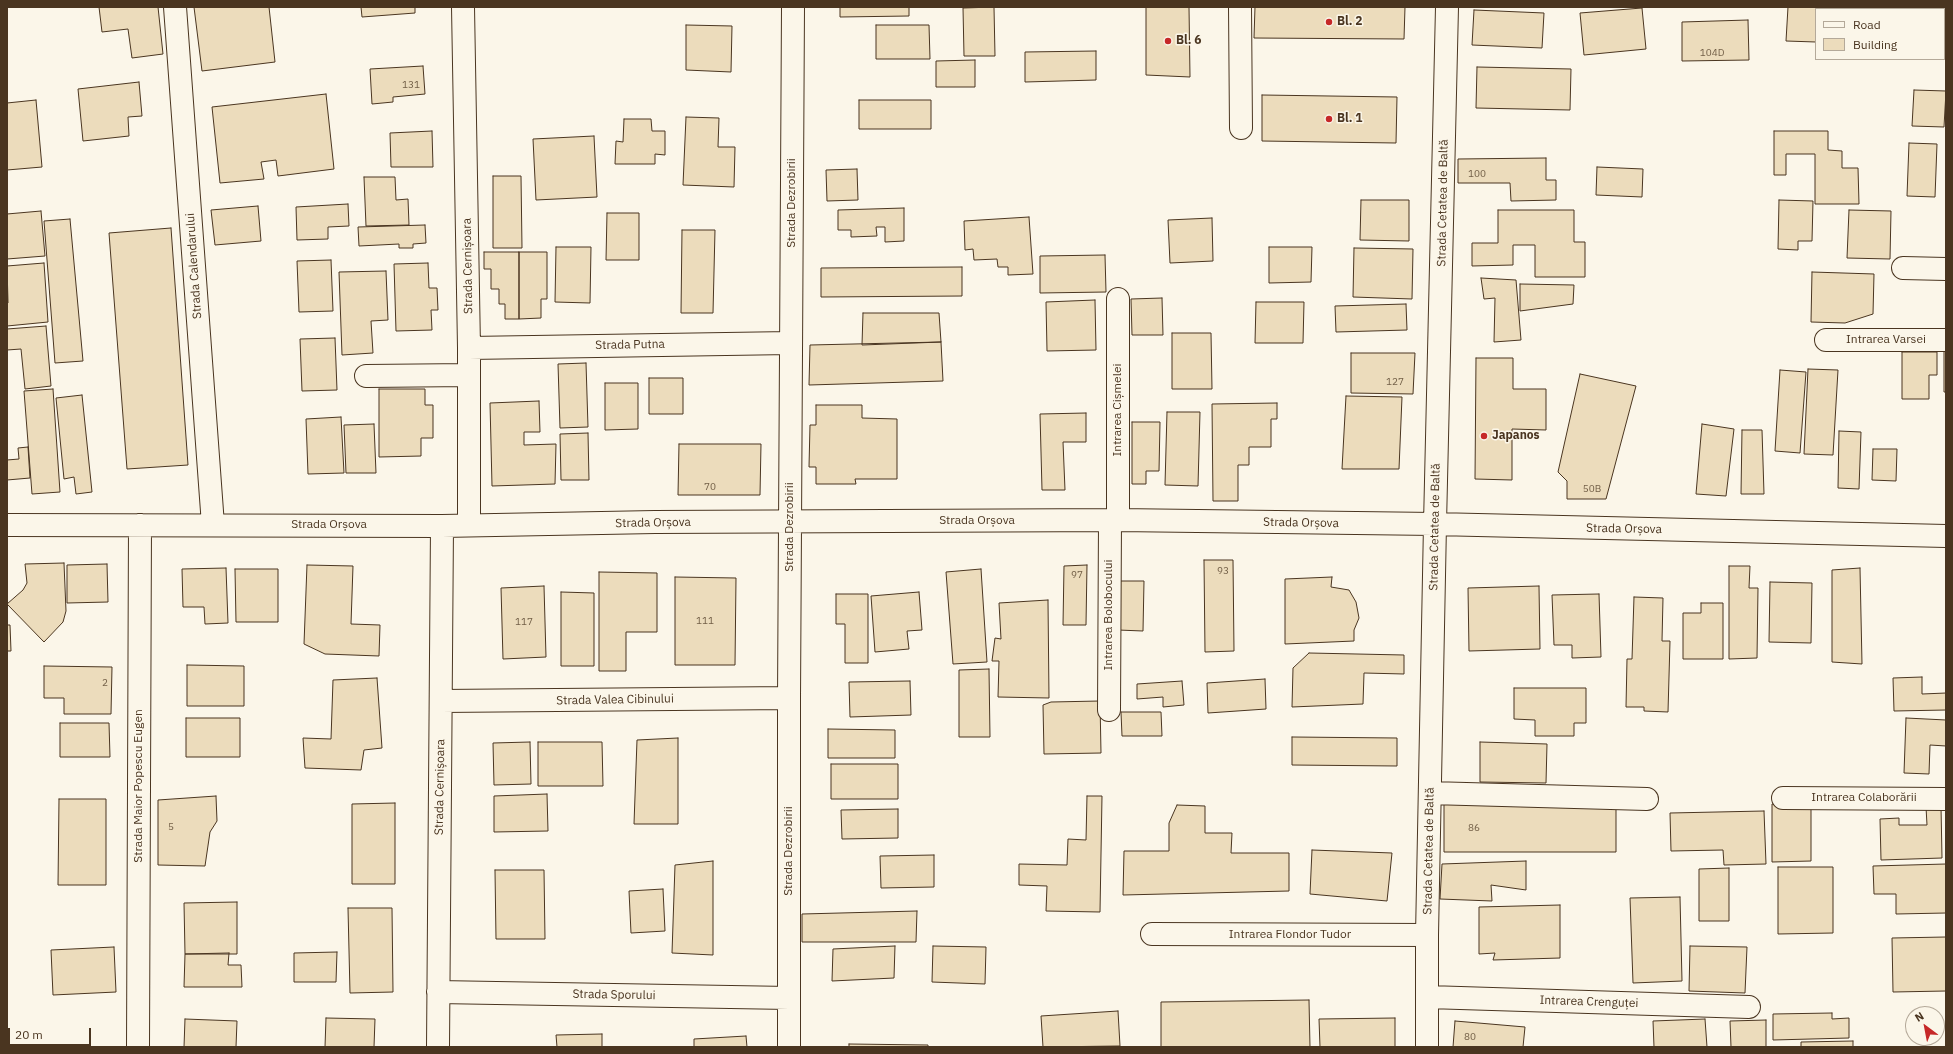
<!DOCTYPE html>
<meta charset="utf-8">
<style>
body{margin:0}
#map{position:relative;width:1953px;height:1054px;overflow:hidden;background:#fbf6e9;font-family:"IBM Plex Sans",sans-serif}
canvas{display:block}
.frame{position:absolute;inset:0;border:8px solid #4a3520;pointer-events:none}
.legend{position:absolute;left:1815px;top:8px;width:130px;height:52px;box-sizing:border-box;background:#fbf6e9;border:1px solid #b4a999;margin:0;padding:5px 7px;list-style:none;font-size:12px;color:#4a3520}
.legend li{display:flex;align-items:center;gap:8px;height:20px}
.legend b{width:20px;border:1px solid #b4a999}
.north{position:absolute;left:1905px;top:1006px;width:40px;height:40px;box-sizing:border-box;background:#fbf6e9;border:1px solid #b4a999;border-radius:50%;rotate:328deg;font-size:11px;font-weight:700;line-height:16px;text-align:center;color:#4a3520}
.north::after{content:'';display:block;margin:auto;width:14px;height:18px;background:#c62828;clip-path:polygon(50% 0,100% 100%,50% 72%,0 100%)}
.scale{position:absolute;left:8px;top:1028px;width:83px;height:18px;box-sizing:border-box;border:2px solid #4a3520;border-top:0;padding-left:5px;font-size:12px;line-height:14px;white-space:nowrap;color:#4a3520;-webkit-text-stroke:3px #fbf6e9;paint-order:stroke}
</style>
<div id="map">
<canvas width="1953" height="1054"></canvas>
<div class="frame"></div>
<ul class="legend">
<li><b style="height:5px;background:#fbf6e9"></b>Road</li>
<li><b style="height:11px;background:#ecdcbc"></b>Building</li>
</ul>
<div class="north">N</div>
<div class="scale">20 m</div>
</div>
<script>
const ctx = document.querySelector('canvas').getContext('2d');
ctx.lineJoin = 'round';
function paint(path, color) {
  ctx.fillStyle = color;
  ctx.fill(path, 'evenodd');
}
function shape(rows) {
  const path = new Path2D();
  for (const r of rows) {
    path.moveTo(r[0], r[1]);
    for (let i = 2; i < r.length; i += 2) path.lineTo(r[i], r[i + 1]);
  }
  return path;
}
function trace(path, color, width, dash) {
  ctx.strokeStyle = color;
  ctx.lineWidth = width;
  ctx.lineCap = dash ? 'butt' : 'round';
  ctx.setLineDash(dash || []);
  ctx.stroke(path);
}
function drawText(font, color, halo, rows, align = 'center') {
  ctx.font = font + ' "IBM Plex Sans",sans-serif';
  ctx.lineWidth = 3;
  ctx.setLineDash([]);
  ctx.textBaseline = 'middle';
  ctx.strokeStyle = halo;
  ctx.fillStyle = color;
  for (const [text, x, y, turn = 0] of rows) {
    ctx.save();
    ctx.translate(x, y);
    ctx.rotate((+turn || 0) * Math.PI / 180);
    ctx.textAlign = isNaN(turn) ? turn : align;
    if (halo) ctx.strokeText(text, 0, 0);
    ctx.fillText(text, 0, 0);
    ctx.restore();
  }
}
const building = shape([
 [99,7,158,7,163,54,132,58,128,29,102,32,99,7],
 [194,7,269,7,275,62,202,71,194,7],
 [361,7,415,7,415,13,362,17,361,7],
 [840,7,909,7,909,16,840,17,840,7],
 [994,7,995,56,964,56,963,8,994,7],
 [1146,7,1189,7,1190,77,1146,75,1146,7],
 [1255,7,1405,7,1404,39,1254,38,1255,7],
 [1788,7,1861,7,1861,9,1816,9,1816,42,1786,41,1788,7],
 [1884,7,1946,7,1946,29,1944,29,1944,9,1884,9,1884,7],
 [1642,8,1646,49,1584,55,1580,13,1642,8],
 [1474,10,1544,13,1542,48,1472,45,1474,10],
 [1748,20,1749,60,1682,61,1682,22,1748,20],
 [686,25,732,26,731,72,686,70,686,25],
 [876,25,929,25,930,59,876,59,876,25],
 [1096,51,1096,80,1025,82,1025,52,1096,51],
 [975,60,975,87,936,87,936,61,975,60],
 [423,66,425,94,393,97,393,102,372,104,370,69,423,66],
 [1477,67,1571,69,1570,110,1476,108,1477,67],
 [139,82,142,116,128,117,129,136,83,141,78,89,139,82],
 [1914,90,1946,91,1944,127,1912,126,1914,90],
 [326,94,334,169,278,176,276,160,261,162,264,179,220,183,212,107,326,94],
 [1262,95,1397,97,1396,143,1262,141,1262,95],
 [36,100,42,167,7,170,7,103,36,100],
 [859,100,931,100,931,129,859,129,859,100],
 [686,117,719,118,718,147,735,147,734,187,683,185,686,117],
 [624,119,651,119,652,131,665,131,665,155,655,154,655,164,615,164,616,141,623,142,624,119],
 [432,131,433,167,391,167,390,133,432,131],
 [1774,131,1828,131,1828,150,1842,151,1842,168,1858,168,1859,204,1815,204,1815,154,1786,154,1786,175,1774,175,1774,131],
 [594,136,597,197,536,200,533,139,594,136],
 [1909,143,1937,144,1935,197,1907,196,1909,143],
 [1546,158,1546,180,1556,180,1556,200,1511,201,1510,183,1458,183,1458,159,1546,158],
 [1597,167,1643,169,1642,197,1596,195,1597,167],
 [857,169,858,200,827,201,826,170,857,169],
 [493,176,521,176,522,248,493,248,493,176],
 [364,177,395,177,396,200,408,199,409,225,366,226,364,177],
 [1361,200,1409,200,1409,241,1360,240,1361,200],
 [1779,200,1813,201,1812,241,1798,241,1798,250,1778,249,1779,200],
 [348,204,349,226,328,227,328,239,297,240,296,207,348,204],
 [258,206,261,241,215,245,211,210,258,206],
 [904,208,904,241,885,242,885,227,876,227,877,236,851,237,851,230,838,230,838,210,904,208],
 [1498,210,1574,210,1574,242,1585,242,1585,277,1535,277,1535,245,1513,245,1513,265,1472,266,1472,243,1498,243,1498,210],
 [1849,210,1891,211,1890,259,1847,258,1849,210],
 [41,211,45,256,7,259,7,214,41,211],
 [607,213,639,213,639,260,606,260,607,213],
 [1029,217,1033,274,1008,275,1008,267,998,267,997,259,974,260,973,249,965,250,964,221,1029,217],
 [1212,218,1213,261,1170,263,1168,220,1212,218],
 [70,219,83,361,55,363,44,221,70,219],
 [425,225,426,243,413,244,413,248,399,248,399,244,359,246,358,227,425,225],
 [171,228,188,465,127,469,109,233,171,228],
 [682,230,715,230,713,313,681,313,682,230],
 [556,247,591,247,590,303,555,302,556,247],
 [1269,247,1312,247,1311,282,1269,283,1269,247],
 [1354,248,1413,249,1412,299,1353,297,1354,248],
 [484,252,519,252,519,319,505,319,505,304,499,304,499,289,491,289,491,269,484,269,484,252],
 [519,252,547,252,547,299,541,299,541,318,519,319,519,252],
 [1105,255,1106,292,1040,293,1040,256,1105,255],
 [331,260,333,311,299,312,297,261,331,260],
 [44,263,48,322,7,326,7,303,8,303,7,266,44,263],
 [428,263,429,288,437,288,438,310,431,310,432,330,396,331,394,264,428,263],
 [962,267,962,296,821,297,821,268,962,267],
 [386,271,388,320,371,321,373,353,342,355,339,272,386,271],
 [1812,272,1874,274,1873,314,1845,323,1811,322,1812,272],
 [1481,278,1516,280,1521,340,1494,342,1495,298,1484,299,1481,278],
 [1520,284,1574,285,1573,304,1520,311,1520,284],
 [1162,298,1163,335,1132,335,1131,299,1162,298],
 [1095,300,1096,350,1047,351,1046,302,1095,300],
 [1256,302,1304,302,1303,343,1255,343,1256,302],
 [1406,304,1407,330,1336,332,1335,306,1406,304],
 [863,313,939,313,941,342,862,345,863,313],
 [46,326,51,386,25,389,21,349,7,350,7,329,46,326],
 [1172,333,1211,333,1212,389,1172,389,1172,333],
 [335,338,337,390,302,391,300,339,335,338],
 [941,342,943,381,809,385,810,345,941,342],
 [1944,351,1946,352,1946,392,1944,392,1944,351],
 [1902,352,1937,352,1937,375,1929,375,1929,399,1902,399,1902,352],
 [1351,353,1415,353,1413,394,1351,393,1351,353],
 [1476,358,1513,358,1513,389,1546,389,1546,430,1512,429,1512,480,1475,479,1476,358],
 [586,363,588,427,560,428,558,364,586,363],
 [1808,369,1838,370,1833,455,1804,454,1808,369],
 [1780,370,1806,372,1800,453,1775,451,1780,370],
 [1580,374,1636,386,1606,499,1567,499,1567,481,1558,472,1580,374],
 [649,378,683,378,683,414,649,414,649,378],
 [605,383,638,383,638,429,605,430,605,383],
 [53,389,60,492,32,494,24,391,53,389],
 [379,389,425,389,425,405,433,405,433,438,421,438,421,456,379,457,379,389],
 [82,395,92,492,76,494,74,477,64,479,56,398,82,395],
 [1346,396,1402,397,1399,469,1342,469,1346,396],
 [539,401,540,432,524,432,524,445,556,444,555,484,492,486,490,403,539,401],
 [1277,403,1277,419,1271,419,1271,447,1249,447,1249,465,1238,465,1238,501,1213,501,1212,404,1277,403],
 [816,405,862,405,862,418,897,419,897,479,855,479,856,484,816,484,816,467,809,467,810,425,816,425,816,405],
 [1167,412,1200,412,1198,486,1165,485,1167,412],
 [1086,413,1086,442,1063,442,1065,490,1042,490,1040,414,1086,413],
 [341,417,344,473,308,474,306,419,341,417],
 [1132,422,1160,422,1159,471,1146,471,1146,484,1132,484,1132,422],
 [374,424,376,473,346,473,344,425,374,424],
 [1702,424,1734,429,1726,496,1696,494,1702,424],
 [1742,430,1762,430,1764,494,1741,494,1742,430],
 [1839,431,1861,432,1859,489,1838,488,1839,431],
 [588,433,589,480,561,480,560,434,588,433],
 [679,444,761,444,760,495,678,495,679,444],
 [28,447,30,478,7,480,7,460,19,459,18,448,28,447],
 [1873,449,1897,449,1896,481,1872,480,1873,449],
 [1204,560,1233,560,1234,651,1205,652,1204,560],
 [64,563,66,611,63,622,44,642,7,604,23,590,27,583,25,564,64,563],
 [107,564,108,602,67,603,67,565,107,564],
 [307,565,353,566,351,624,380,625,379,656,325,654,304,644,307,565],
 [1087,565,1086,625,1063,625,1064,566,1087,565],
 [1729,566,1750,566,1749,588,1758,588,1757,658,1729,659,1729,566],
 [226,568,228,623,205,624,204,607,183,607,182,569,226,568],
 [1860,568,1862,664,1832,662,1832,570,1860,568],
 [235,569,278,569,278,622,236,622,235,569],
 [981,569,987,662,953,664,946,572,981,569],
 [599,572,657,573,657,632,626,632,626,671,599,671,599,572],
 [675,577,736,578,735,665,675,665,675,577],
 [1332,577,1331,587,1349,590,1356,602,1359,618,1354,630,1354,641,1285,644,1285,579,1332,577],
 [1119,581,1144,581,1143,631,1118,630,1119,581],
 [1770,582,1812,583,1811,643,1769,642,1770,582],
 [544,586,546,657,503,659,501,588,544,586],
 [1539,586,1540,649,1469,651,1468,588,1539,586],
 [561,592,594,593,594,666,561,666,561,592],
 [919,592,922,630,907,631,909,649,875,652,871,596,919,592],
 [836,594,868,594,868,663,845,663,845,624,836,624,836,594],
 [1599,594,1601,657,1572,658,1572,645,1554,645,1552,595,1599,594],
 [1634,597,1663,598,1662,641,1670,641,1668,712,1644,711,1644,707,1626,707,1627,659,1632,659,1634,597],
 [1048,600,1049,698,998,697,999,661,992,661,995,638,1001,639,999,603,1048,600],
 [1701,603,1723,603,1723,659,1683,659,1683,613,1701,613,1701,603],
 [7,625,10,625,11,651,7,651,7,625],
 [1309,653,1404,655,1404,674,1364,673,1363,704,1292,707,1293,668,1309,653],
 [187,665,244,666,244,706,187,706,187,665],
 [44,666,112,667,111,714,64,714,64,698,44,698,44,666],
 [989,669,990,737,959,737,959,670,989,669],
 [1922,677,1922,694,1946,693,1946,710,1894,711,1893,678,1922,677],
 [377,678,382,748,364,750,361,770,305,768,303,738,331,739,333,680,377,678],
 [1265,679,1266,709,1208,713,1207,683,1265,679],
 [910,681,911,715,850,717,849,682,910,681],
 [1182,681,1184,705,1163,707,1163,697,1137,699,1137,684,1182,681],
 [1514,688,1586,688,1586,723,1574,723,1574,736,1535,736,1535,720,1514,719,1514,688],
 [1100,701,1101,753,1044,754,1043,705,1051,702,1100,701],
 [1121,712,1161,712,1162,736,1122,736,1121,712],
 [186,718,240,718,240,757,186,757,186,718],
 [1906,718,1946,720,1946,746,1930,745,1929,774,1904,773,1906,718],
 [60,723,109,723,110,757,60,757,60,723],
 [828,729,895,730,895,758,828,758,828,729],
 [1292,737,1397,738,1397,766,1292,765,1292,737],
 [678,738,678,824,634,824,637,740,678,738],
 [530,742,531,784,494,785,493,743,530,742],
 [538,742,602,742,603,786,538,786,538,742],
 [1480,742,1547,744,1546,783,1480,782,1480,742],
 [831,764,898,764,898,799,831,799,831,764],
 [547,794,548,831,494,832,494,796,547,794],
 [216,796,217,821,210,832,205,866,158,865,158,800,216,796],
 [1087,796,1102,796,1100,912,1046,911,1047,886,1019,885,1019,864,1067,865,1068,839,1086,840,1087,796],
 [59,799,106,799,106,885,58,885,59,799],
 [1616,801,1616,852,1444,852,1444,802,1616,801],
 [395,803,395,884,352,884,352,804,395,803],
 [1811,803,1811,861,1772,862,1772,804,1811,803],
 [1177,805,1205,806,1205,833,1232,833,1231,853,1289,853,1289,891,1123,895,1124,851,1169,851,1169,823,1177,805],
 [1941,806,1942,858,1881,860,1880,819,1899,818,1899,825,1927,825,1926,807,1941,806],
 [898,809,898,838,842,839,841,810,898,809],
 [1764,811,1766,864,1724,865,1723,850,1671,851,1670,813,1764,811],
 [1312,850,1392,853,1387,901,1310,894,1312,850],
 [934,855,934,887,881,888,880,856,934,855],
 [713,861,713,955,672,953,675,865,713,861],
 [1526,861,1526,890,1491,885,1492,901,1440,899,1442,864,1526,861],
 [1946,864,1946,913,1896,914,1896,894,1874,894,1873,866,1946,864],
 [1778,867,1833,867,1833,933,1778,934,1778,867],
 [1729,868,1729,921,1699,921,1699,869,1729,868],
 [495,870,544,870,545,939,496,939,495,870],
 [663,889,665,931,631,933,629,891,663,889],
 [1680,897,1682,981,1633,983,1630,898,1680,897],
 [237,902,237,954,185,954,184,903,237,902],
 [1560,905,1560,958,1493,960,1495,953,1479,954,1479,907,1560,905],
 [348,908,392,908,393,992,350,993,348,908],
 [917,911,916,942,802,942,802,914,917,911],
 [1946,937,1946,991,1893,992,1892,938,1946,937],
 [895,946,894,978,832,981,833,949,895,946],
 [933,946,986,947,985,984,932,982,933,946],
 [1690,946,1747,947,1745,993,1689,991,1690,946],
 [114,947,116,992,53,995,51,950,114,947],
 [337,952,336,982,294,982,294,953,337,952],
 [229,953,228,965,241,965,242,987,184,987,185,954,229,953],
 [1309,1000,1310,1047,1161,1047,1161,1002,1309,1000],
 [1118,1011,1120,1046,1043,1047,1041,1016,1118,1011],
 [1832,1013,1832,1019,1849,1018,1849,1038,1773,1040,1773,1014,1832,1013],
 [326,1018,375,1019,374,1047,325,1047,326,1018],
 [1395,1018,1395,1047,1320,1047,1319,1019,1395,1018],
 [185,1019,237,1021,236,1047,184,1047,185,1019],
 [1705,1019,1707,1047,1654,1047,1653,1021,1705,1019],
 [1766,1020,1766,1047,1731,1047,1730,1021,1766,1020],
 [1455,1021,1525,1027,1523,1047,1453,1047,1455,1021],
 [602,1034,602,1047,557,1047,556,1035,602,1034],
 [746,1036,747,1047,694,1047,694,1039,746,1036],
 [1853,1041,1853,1047,1801,1047,1801,1042,1853,1041],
 [849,1044,928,1045,928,1047,849,1047,849,1044]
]);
const minor = shape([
 [175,7,213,525],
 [463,7,469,348,469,525],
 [1240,7,1241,128],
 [1903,268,1946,269],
 [1118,299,1118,520],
 [1826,340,1946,340],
 [469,348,790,343],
 [366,376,469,375],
 [7,525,442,526,655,522,1118,520,1435,524,1946,536],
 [441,701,789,698],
 [1109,710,1110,521],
 [1430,793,1647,799],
 [1783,798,1946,799],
 [1152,934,1427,935],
 [438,992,789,998],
 [1428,997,1749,1007],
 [138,1047,140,525],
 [438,1047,442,526],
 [789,1047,789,698,793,7],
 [1427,1047,1427,935,1435,524,1447,7]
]);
const markers = [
 [1329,22,4,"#c62828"],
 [1168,41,4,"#c62828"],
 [1329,119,4,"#c62828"],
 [1484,436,4,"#c62828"]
];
const numberNames = [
 ["104D",1712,53],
 ["131",411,85],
 ["100",1477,174],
 ["127",1395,382],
 ["70",710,487],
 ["50B",1592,489],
 ["93",1223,571],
 ["97",1077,575],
 ["111",705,621],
 ["117",524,622],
 ["2",105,683],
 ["5",171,827],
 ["86",1474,828],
 ["80",1470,1037]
];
const poiNames = [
 ["Bl. 2",1337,22],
 ["Bl. 6",1176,41],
 ["Bl. 1",1337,119],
 ["Japanos",1492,436]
];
const streetNames = [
 ["Strada Dezrobirii",792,203,-90],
 ["Strada Cetatea de Baltă",1443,203,-89],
 ["Strada Calendarului",194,266,-94],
 ["Strada Cernișoara",468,266,-91],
 ["Intrarea Varsei",1886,340],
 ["Strada Putna",630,345,-1],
 ["Intrarea Cișmelei",1118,410,-90],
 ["Strada Orșova",977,521],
 ["Strada Orșova",653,523,-1],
 ["Strada Orșova",1301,523,1],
 ["Strada Orșova",329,525],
 ["Strada Dezrobirii",790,527,-90],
 ["Strada Cetatea de Baltă",1435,527,-89],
 ["Strada Orșova",1624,529,1],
 ["Intrarea Bolobocului",1109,615,-90],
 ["Strada Valea Cibinului",615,700,-1],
 ["Strada Maior Popescu Eugen",139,786,-90],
 ["Strada Cernișoara",440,787,-89],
 ["Intrarea Colaborării",1864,798],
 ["Strada Dezrobirii",789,851,-90],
 ["Strada Cetatea de Baltă",1429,851,-89],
 ["Intrarea Flondor Tudor",1290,935],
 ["Strada Sporului",614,995,1],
 ["Intrarea Crenguței",1589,1002,2]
];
paint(building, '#ecdcbc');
trace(building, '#4a3520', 1);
trace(minor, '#4a3520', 24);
trace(minor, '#fbf6e9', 22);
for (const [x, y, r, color] of markers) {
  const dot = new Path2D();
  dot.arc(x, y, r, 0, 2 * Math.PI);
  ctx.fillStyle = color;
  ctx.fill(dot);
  trace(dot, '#fbf6e9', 1.5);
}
drawText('10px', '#725f47', null, numberNames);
drawText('bold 12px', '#4a3520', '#fbf6e9', poiNames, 'left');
drawText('12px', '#4a3520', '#fbf6e9', streetNames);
</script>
